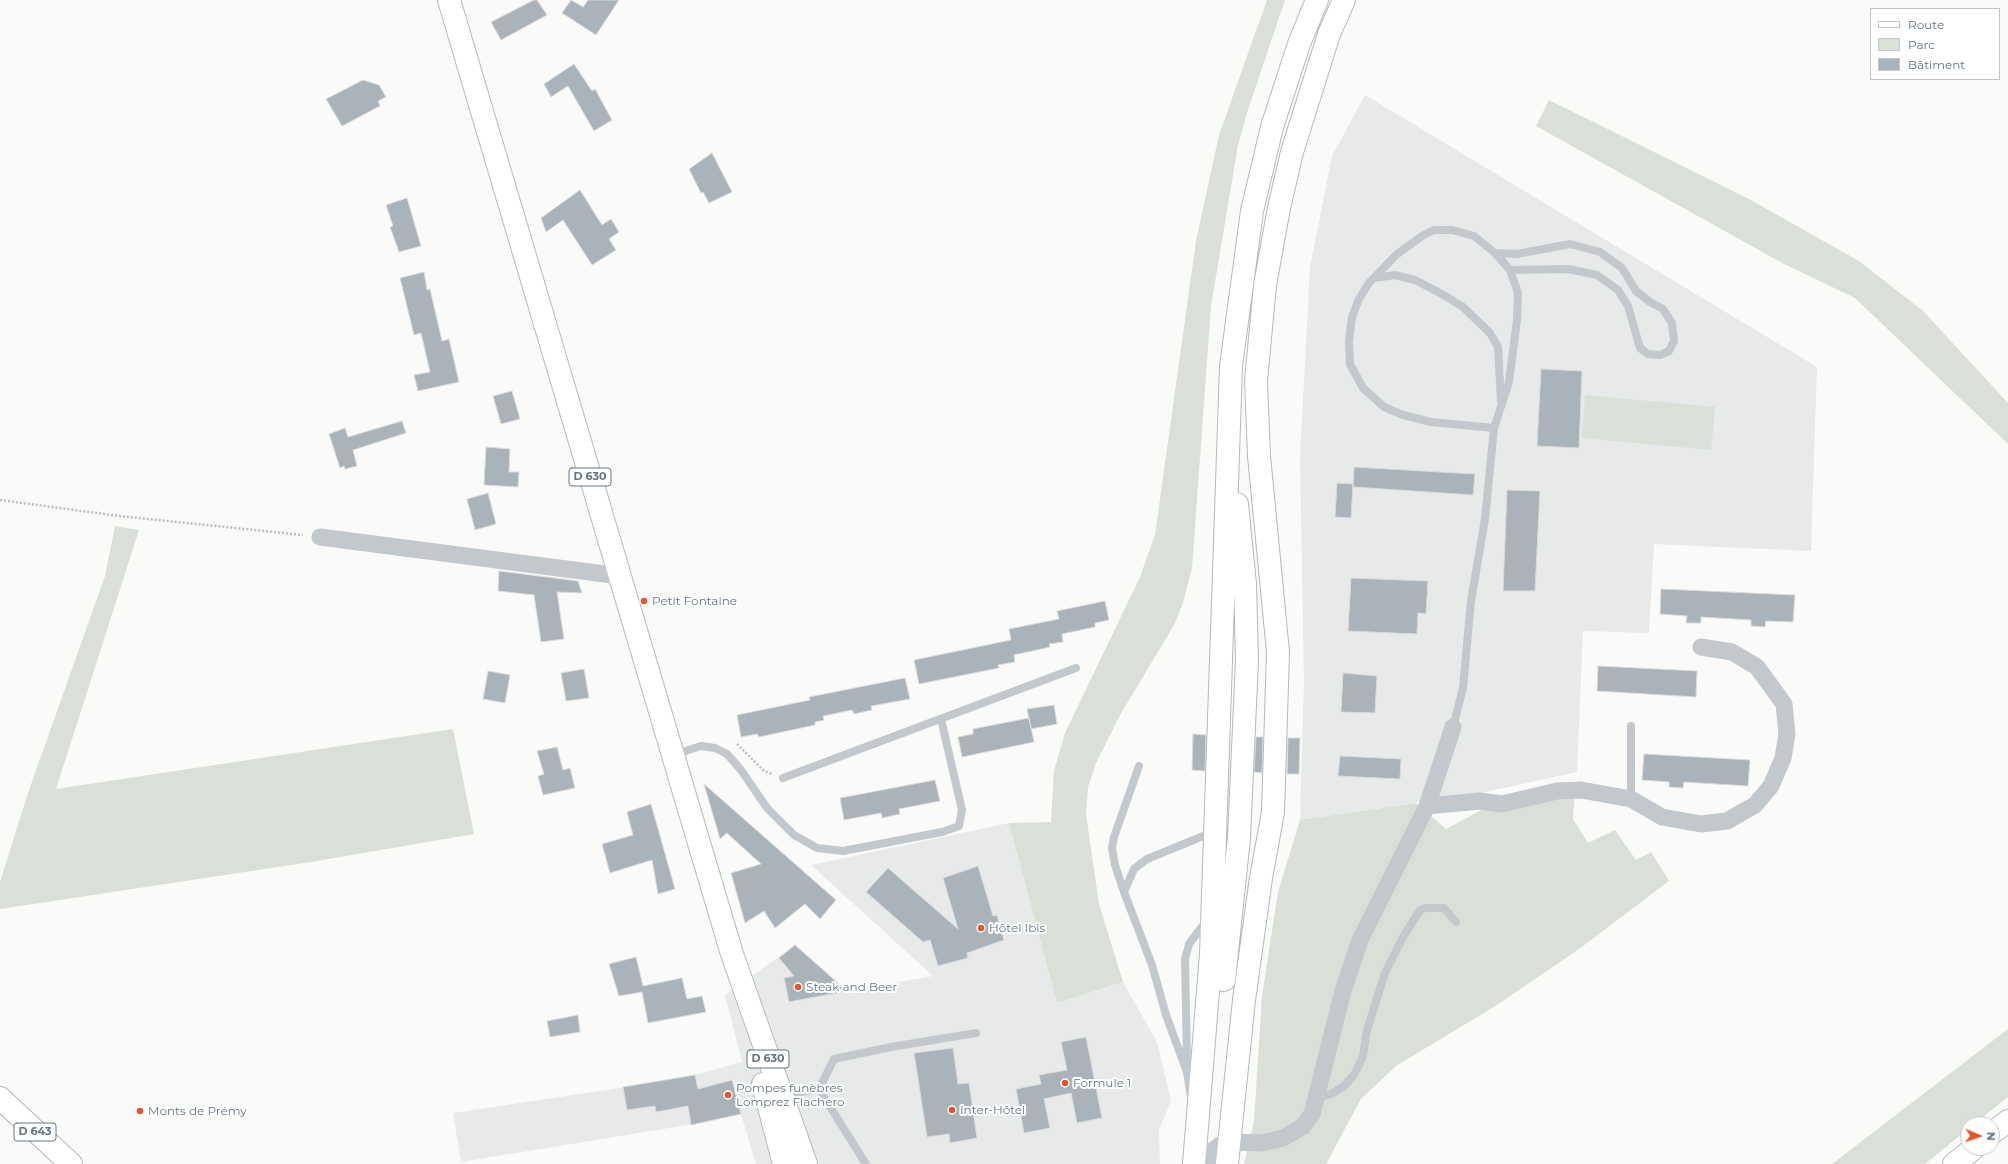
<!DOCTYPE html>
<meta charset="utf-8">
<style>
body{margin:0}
#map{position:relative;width:2008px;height:1164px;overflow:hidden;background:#fafaf8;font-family:Montserrat,sans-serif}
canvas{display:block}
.legend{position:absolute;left:1870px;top:8px;width:130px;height:72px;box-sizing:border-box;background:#fff;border:1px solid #c1c8cd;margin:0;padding:5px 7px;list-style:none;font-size:12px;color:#657683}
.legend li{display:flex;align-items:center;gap:8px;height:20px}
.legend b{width:20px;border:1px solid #c1c8cd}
.north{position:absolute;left:1960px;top:1116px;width:40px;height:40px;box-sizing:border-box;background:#fff;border:1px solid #c1c8cd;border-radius:50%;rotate:92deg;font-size:11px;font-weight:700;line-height:16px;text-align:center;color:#657683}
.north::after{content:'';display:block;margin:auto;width:14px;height:18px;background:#e4572e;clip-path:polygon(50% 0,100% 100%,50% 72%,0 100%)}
</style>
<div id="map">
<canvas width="2008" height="1164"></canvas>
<ul class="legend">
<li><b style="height:5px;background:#fff"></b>Route</li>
<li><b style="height:11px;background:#dadfd7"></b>Parc</li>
<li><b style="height:11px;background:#aab3b9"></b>Bâtiment</li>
</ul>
<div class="north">N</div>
</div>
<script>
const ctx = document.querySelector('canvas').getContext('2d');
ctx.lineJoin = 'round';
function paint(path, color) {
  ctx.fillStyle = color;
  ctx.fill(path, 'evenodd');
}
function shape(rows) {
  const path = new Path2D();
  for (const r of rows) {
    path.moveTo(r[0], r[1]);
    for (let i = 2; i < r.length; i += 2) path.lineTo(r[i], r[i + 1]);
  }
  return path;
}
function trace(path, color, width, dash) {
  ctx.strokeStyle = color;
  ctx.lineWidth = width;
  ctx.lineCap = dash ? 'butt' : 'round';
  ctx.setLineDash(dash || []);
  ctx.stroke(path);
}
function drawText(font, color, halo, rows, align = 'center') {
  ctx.font = font + ' Montserrat,sans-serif';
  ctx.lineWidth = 4;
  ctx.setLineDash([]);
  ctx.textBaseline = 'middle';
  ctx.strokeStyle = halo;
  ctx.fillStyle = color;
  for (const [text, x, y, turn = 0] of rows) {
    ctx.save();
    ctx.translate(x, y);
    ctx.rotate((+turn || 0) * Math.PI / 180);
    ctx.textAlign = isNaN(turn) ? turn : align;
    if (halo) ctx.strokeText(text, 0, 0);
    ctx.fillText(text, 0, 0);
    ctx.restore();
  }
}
const built = shape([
 [1365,95,1817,367,1811,551,1654,544,1649,633,1583,631,1577,772,1476,794,1300,820,1304,682,1300,457,1310,267,1332,156],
 [1009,823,1057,1003,1123,982,1157,1042,1171,1100,1159,1130,1160,1164,756,1164,741,1114,706,1122,461,1162,453,1113,680,1079,742,1062,725,995,795,945,847,991,933,976,811,865]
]);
const green = shape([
 [1267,0,1285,0,1247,113,1238,145,1211,306,1192,568,1183,603,1174,625,1120,715,1096,763,1088,787,1086,814,1099,904,1123,982,1057,1003,1009,823,1051,822,1054,771,1065,733,1140,577,1155,535,1196,241,1219,135],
 [1549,100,1749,199,1859,261,1923,311,2008,403,2008,444,1855,298,1784,264,1536,126],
 [1585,395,1715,407,1711,450,1582,438],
 [115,526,139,530,56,789,453,729,474,834,311,862,0,909,0,882,28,793,105,576],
 [1575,793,1573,819,1588,843,1615,830,1636,860,1651,852,1669,881,1579,949,1497,1005,1396,1066,1361,1099,1326,1164,1244,1164,1254,1122,1262,996,1278,892,1300,820,1416,803,1446,829,1485,808],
 [2008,1029,2008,1097,1974,1124,1968,1124,1968,1129,1925,1164,1832,1164]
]);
const building = shape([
 [534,0,537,0,547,15,501,40,491,22,534,0],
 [571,0,583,7,588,0,619,0,596,35,562,13,571,0],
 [574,64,592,91,595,89,612,120,594,131,568,86,551,97,544,84,574,64],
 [363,80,379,85,386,97,378,101,380,106,342,126,326,99,363,80],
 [712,153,732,192,709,203,703,192,701,193,689,169,712,153],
 [580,190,602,225,611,219,619,232,609,239,616,250,592,265,563,220,546,232,541,218,580,190],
 [407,198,421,246,399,252,390,227,393,226,386,205,407,198],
 [424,272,427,290,430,289,442,341,449,339,459,382,418,391,414,375,430,372,421,333,414,335,400,278,424,272],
 [1541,369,1582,371,1579,448,1537,446,1541,369],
 [512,391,520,419,501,424,493,396,512,391],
 [402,421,406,433,353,450,357,466,345,469,344,466,340,468,329,434,345,428,348,437,402,421],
 [486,447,510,449,509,472,519,472,518,487,484,485,486,447],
 [1354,467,1475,474,1473,495,1353,487,1354,467],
 [1337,483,1353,484,1351,518,1335,517,1337,483],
 [1507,490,1540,491,1535,591,1503,591,1507,490],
 [488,493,496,524,475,530,467,499,488,493],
 [499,571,578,581,582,593,557,592,564,639,541,642,534,595,498,591,499,571],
 [1351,578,1428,581,1426,614,1418,613,1417,634,1348,631,1351,578],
 [1661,589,1795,595,1793,622,1766,621,1765,627,1751,626,1751,620,1701,617,1701,623,1686,623,1687,616,1660,614,1661,589],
 [1105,601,1109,620,1095,623,1095,627,1062,634,1063,642,1049,644,1050,647,1014,655,1015,662,998,665,999,668,919,684,914,660,1011,640,1009,629,1059,619,1057,611,1105,601],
 [1598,666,1697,671,1696,697,1597,691,1598,666],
 [584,669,589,698,566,701,561,673,584,669],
 [488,671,510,675,505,703,483,699,488,671],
 [1343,673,1377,676,1375,713,1341,712,1343,673],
 [905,678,910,699,871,706,872,710,854,714,852,710,823,716,824,720,815,722,815,725,759,737,757,734,741,737,737,715,810,700,809,697,905,678],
 [1054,705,1057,724,1031,729,1027,709,1054,705],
 [1029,718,1034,742,962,757,958,737,973,734,973,729,1029,718],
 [1193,734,1206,735,1205,771,1192,770,1193,734],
 [1256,737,1263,737,1262,773,1254,772,1256,737],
 [1288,738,1300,738,1299,774,1287,774,1288,738],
 [557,747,563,770,570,768,575,788,543,795,538,776,544,774,537,751,557,747],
 [1644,754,1750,760,1748,786,1684,782,1683,788,1669,787,1669,782,1642,780,1644,754],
 [1340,756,1401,759,1400,779,1338,776,1340,756],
 [935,780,940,801,899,809,900,814,882,818,881,813,844,820,840,798,935,780],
 [704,784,836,900,820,919,805,904,775,928,764,911,745,923,731,873,761,864,727,833,720,839,704,784],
 [651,804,675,889,658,894,652,860,610,873,602,844,633,835,627,812,651,804],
 [978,866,993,916,997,915,1004,940,967,953,968,958,938,966,930,940,923,942,866,892,888,868,958,929,943,878,978,866],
 [795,945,847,991,789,1002,784,978,794,976,779,958,795,945],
 [636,957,643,986,682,978,687,999,702,996,706,1012,648,1023,642,992,619,996,609,964,636,957],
 [578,1015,580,1032,550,1037,547,1021,578,1015],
 [1086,1037,1102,1118,1077,1123,1071,1093,1044,1099,1050,1128,1024,1133,1016,1089,1041,1084,1039,1075,1067,1070,1061,1042,1086,1037],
 [953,1048,958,1084,969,1083,977,1138,950,1143,949,1134,927,1137,914,1053,953,1048],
 [695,1075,698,1089,732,1080,741,1114,691,1125,688,1106,656,1112,655,1106,627,1110,623,1087,695,1075]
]);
const path = shape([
 [0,500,119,516,303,535],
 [737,744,764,771,772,774]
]);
const service = shape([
 [1495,253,1517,254,1570,244,1600,252,1622,268,1636,291,1650,302,1663,309,1672,323,1674,341,1669,351,1660,355,1648,354,1640,348,1628,306,1618,290,1597,275,1568,269,1510,270],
 [1374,278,1395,275,1415,280,1442,294,1463,307,1490,333,1498,347,1501,401],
 [1453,727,1463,688,1471,601,1485,519,1494,428,1509,382,1517,320,1518,293,1510,270,1495,253,1474,236,1452,230,1434,230,1422,236,1396,255,1369,283,1359,299,1352,317,1349,341,1350,364,1363,388,1384,407,1403,415,1431,422,1494,428],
 [673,755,701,746,715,748,727,754,741,770,767,808,794,835,817,848,843,851,942,832,959,826,962,810,941,719],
 [1139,766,1114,837,1112,848,1115,865,1124,892,1152,965,1166,1015,1187,1072,1191,1097],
 [783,778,1076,668],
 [1631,799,1631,726],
 [1124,892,1134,869,1147,859,1213,832],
 [1187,1064,1185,959,1189,944,1207,920],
 [819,1089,834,1059,891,1047,976,1033],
 [783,1095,819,1089,866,1164],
 [1317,1098,1331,1094,1344,1086,1354,1075,1363,1056,1367,1030,1385,973,1403,937,1420,910,1426,908,1444,908,1456,922]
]);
const minor = shape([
 [320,537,620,576],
 [1427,806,1480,801,1502,804,1557,791,1581,790,1631,799,1662,817,1701,824,1727,821,1755,805,1771,786,1783,758,1787,734,1784,704,1757,667,1732,652,1701,647],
 [1208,1164,1211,1152,1220,1145,1230,1142,1262,1143,1283,1138,1302,1127,1312,1114,1343,991,1360,940,1427,806,1453,727]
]);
const primary = shape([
 [449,0,732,954,806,1164],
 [763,1084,784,1164]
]);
const trunk = shape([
 [0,1098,71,1164],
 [1992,1133,2008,1121],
 [1954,1164,1974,1148]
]);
const motorway = shape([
 [1224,980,1239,838,1247,660,1245,584,1237,504],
 [1194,1164,1211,954,1231,366,1252,211,1272,127,1299,44,1317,0],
 [1227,1164,1244,1000,1261,878,1273,812,1278,652,1259,456,1256,381,1265,285,1279,208,1292,152,1329,34,1344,0]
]);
const markers = [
 [644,601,4,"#e4572e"],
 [981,928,4,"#e4572e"],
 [798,987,4,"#e4572e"],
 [1065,1083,4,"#e4572e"],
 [728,1095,4,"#e4572e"],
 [952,1110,4,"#e4572e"],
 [140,1111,4,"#e4572e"]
];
const shields = [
 [590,477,42],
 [768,1059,42],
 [35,1132,42]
];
const shieldNames = [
 ["D 630",590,477],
 ["D 630",768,1059],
 ["D 643",35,1132]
];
const poiNames = [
 ["Petit Fontaine",652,601],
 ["Hôtel Ibis",989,928],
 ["Steak and Beer",806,987],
 ["Formule 1",1073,1083],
 ["Pompes funèbres",736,1088],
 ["Lomprez Flachero",736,1102],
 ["Inter-Hôtel",960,1110],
 ["Monts de Prémy",148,1111]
];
paint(built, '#e8e9e9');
paint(green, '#dadfd7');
paint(building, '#aab3b9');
trace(building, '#dcdcda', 1);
trace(primary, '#b5babe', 24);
trace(trunk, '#b4b9bd', 24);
trace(motorway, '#b4b9bd', 24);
trace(path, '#bbbfc2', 2.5, [2, 2]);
trace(service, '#c3c8cc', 8);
trace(minor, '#c3c8cc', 17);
trace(primary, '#fff', 22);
trace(trunk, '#fff', 22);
trace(motorway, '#fff', 22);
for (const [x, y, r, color] of markers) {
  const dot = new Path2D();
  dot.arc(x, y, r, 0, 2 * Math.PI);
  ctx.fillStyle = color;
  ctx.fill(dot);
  trace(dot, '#fff', 1.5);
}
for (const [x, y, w] of shields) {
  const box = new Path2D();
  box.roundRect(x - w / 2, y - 9, w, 18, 3);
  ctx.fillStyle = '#fff';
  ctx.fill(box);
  trace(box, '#657683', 1);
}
drawText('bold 11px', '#657683', null, shieldNames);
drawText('12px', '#657683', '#fff', poiNames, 'left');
</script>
